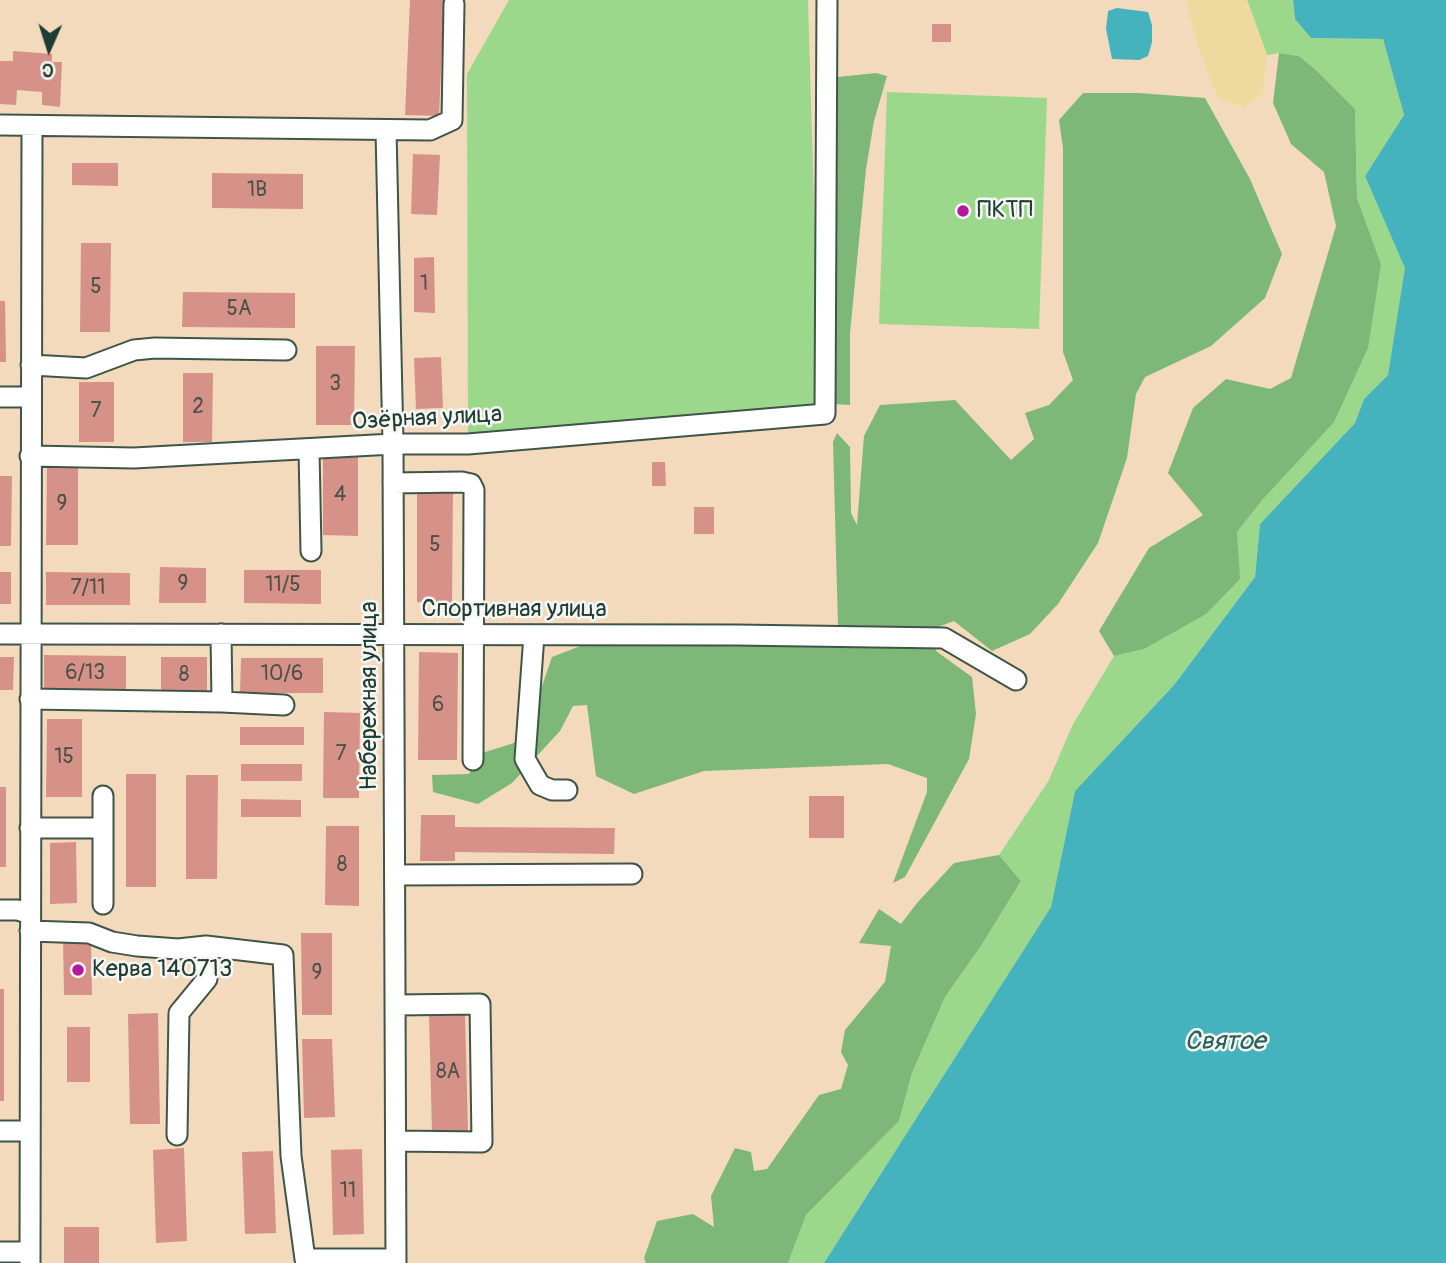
<!DOCTYPE html>
<meta charset="utf-8">
<style>
body{margin:0}
#map{position:relative;width:1446px;height:1263px;overflow:hidden;background:#f3dabc;font-family:Pangolin,sans-serif}
canvas{display:block}
.north{position:absolute;left:14px;top:14px;width:70px;height:70px;-webkit-text-stroke:5px #f6f6f2;paint-order:stroke;rotate:183deg;font-size:19px;font-weight:700;line-height:28px;text-align:center;color:#1f3d34}
.north::after{content:'';display:block;margin:auto;width:24px;height:32px;background:#1f3d34;clip-path:polygon(50% 0,100% 100%,50% 72%,0 100%)}
</style>
<div id="map">
<canvas width="1446" height="1263"></canvas>
<div class="north">С</div>
</div>
<script>
const ctx = document.querySelector('canvas').getContext('2d');
ctx.lineJoin = 'round';
function paint(path, color) {
  ctx.fillStyle = color;
  ctx.fill(path, 'evenodd');
}
function shape(rows) {
  const path = new Path2D();
  for (const r of rows) {
    path.moveTo(r[0], r[1]);
    for (let i = 2; i < r.length; i += 2) path.lineTo(r[i], r[i + 1]);
  }
  return path;
}
function trace(path, color, width, dash) {
  ctx.strokeStyle = color;
  ctx.lineWidth = width;
  ctx.lineCap = dash ? 'butt' : 'round';
  ctx.setLineDash(dash || []);
  ctx.stroke(path);
}
function drawText(font, color, halo, rows, align = 'center') {
  ctx.font = font + ' Pangolin,sans-serif';
  ctx.lineWidth = 5;
  ctx.setLineDash([]);
  ctx.textBaseline = 'middle';
  ctx.strokeStyle = halo;
  ctx.fillStyle = color;
  for (const [text, x, y, turn = 0] of rows) {
    ctx.save();
    ctx.translate(x, y);
    ctx.rotate((+turn || 0) * Math.PI / 180);
    ctx.textAlign = isNaN(turn) ? turn : align;
    if (halo) ctx.strokeText(text, 0, 0);
    ctx.fillText(text, 0, 0);
    ctx.restore();
  }
}
const green = shape([
 [509,0,808,0,820,408,468,437,467,74],
 [1247,0,1293,0,1295,19,1312,38,1383,39,1404,115,1365,176,1406,268,1388,375,1364,399,1355,423,1260,524,1255,577,1174,685,1075,791,1051,907,824,1263,788,1263,806,1215,899,1121,912,1073,945,997,981,946,1021,881,999,855,1049,780,1072,726,1114,656,1144,649,1263,499,1381,264,1357,198,1355,109,1316,70,1299,56,1279,53,1267,55],
 [887,92,1047,98,1039,329,879,324]
]);
const forest = shape([
 [1279,53,1299,56,1316,70,1355,109,1357,198,1381,264,1368,348,1334,422,1263,499,1237,532,1240,579,1206,614,1144,649,1114,656,1099,631,1149,548,1203,515,1168,473,1193,408,1226,379,1270,389,1291,378,1336,226,1324,172,1291,144,1273,103],
 [876,73,887,76,874,121,866,169,850,333,850,405,833,404,838,77],
 [1083,93,1139,93,1205,98,1250,179,1282,254,1265,298,1211,346,1145,377,1136,394,1127,458,1098,543,1058,604,1030,634,992,651,954,621,935,628,936,651,972,677,976,714,969,759,905,877,893,883,927,792,927,778,888,764,704,771,634,794,596,776,587,705,573,706,560,731,512,783,478,804,433,792,432,775,469,774,479,754,514,743,539,695,552,657,619,631,833,633,838,627,833,442,837,433,850,447,851,513,857,525,864,436,880,405,955,400,1011,460,1034,439,1025,413,1049,405,1073,380,1063,352,1063,148,1059,120],
 [999,855,1021,881,981,946,945,997,912,1073,899,1121,806,1215,788,1263,646,1263,644,1258,657,1221,693,1214,714,1227,711,1196,735,1148,751,1152,754,1171,767,1169,819,1095,841,1089,848,1065,841,1052,845,1030,885,982,891,946,859,943,879,909,901,924,917,903,954,863]
]);
const sand = shape([
 [1186,0,1247,0,1267,55,1263,93,1245,108,1218,99,1198,47]
]);
const water = shape([
 [1293,0,1446,0,1446,1263,824,1263,1051,907,1075,791,1174,685,1255,577,1260,524,1355,423,1364,399,1388,375,1405,268,1365,176,1404,115,1383,39,1311,38,1295,19],
 [1117,8,1148,12,1152,25,1152,42,1148,56,1139,60,1112,59,1106,29,1108,11]
]);
const building = shape([
 [410,0,444,0,439,116,405,115],
 [932,24,951,24,951,42,932,42],
 [13,51,52,54,52,62,62,62,60,107,42,105,42,92,17,90,16,105,0,104,0,61,13,61],
 [413,154,440,155,437,215,411,214],
 [72,163,118,163,118,186,72,185],
 [212,173,303,174,303,209,212,208],
 [81,243,111,243,110,332,80,332],
 [434,257,435,313,414,312,414,258],
 [183,292,295,293,295,328,182,327],
 [0,301,5,301,6,362,0,362],
 [316,346,355,346,354,425,316,425],
 [441,357,443,408,416,409,414,358],
 [183,373,213,373,212,442,183,442],
 [79,382,114,382,114,442,79,442],
 [323,456,358,457,358,536,323,535],
 [652,462,665,462,666,486,652,486],
 [47,464,78,464,78,545,46,545],
 [0,476,12,476,11,546,0,546],
 [417,489,453,489,452,603,417,602],
 [694,507,714,507,714,534,694,534],
 [160,567,206,568,206,603,159,603],
 [244,570,321,570,321,604,244,603],
 [0,572,11,572,11,604,0,604],
 [46,572,130,573,130,605,46,605],
 [419,652,458,653,457,760,418,760],
 [44,655,126,656,126,692,44,691],
 [0,657,14,657,13,690,0,690],
 [161,657,207,657,207,696,161,696],
 [241,658,323,658,323,693,240,693],
 [324,712,360,713,359,798,323,798],
 [47,719,82,719,82,797,46,797],
 [240,727,304,727,304,745,240,745],
 [241,764,302,764,302,781,241,781],
 [126,774,156,774,156,887,126,887],
 [186,775,218,775,217,879,186,879],
 [0,787,6,787,6,867,0,867],
 [809,796,844,796,844,838,809,838],
 [241,799,301,800,301,817,241,817],
 [421,815,455,815,455,827,615,828,614,854,455,852,455,861,420,861],
 [326,826,359,826,359,906,325,905],
 [76,842,77,903,50,904,50,843],
 [301,933,332,933,332,1015,302,1015],
 [63,938,91,938,92,995,64,995],
 [0,989,4,989,4,1101,0,1101],
 [158,1013,160,1124,130,1124,128,1014],
 [465,1013,468,1132,432,1133,429,1014],
 [67,1027,90,1027,90,1082,67,1082],
 [302,1039,332,1039,335,1117,304,1118],
 [184,1148,187,1241,156,1243,153,1150],
 [362,1149,364,1234,333,1235,331,1150],
 [273,1151,276,1233,245,1234,242,1152],
 [64,1227,99,1227,99,1263,64,1263]
]);
const minor = shape([
 [0,125,430,130,452,120,454,4],
 [386,130,393,444,396,1263],
 [31,365,86,368,134,350,155,348,286,350],
 [0,397,31,397],
 [309,449,311,551],
 [30,456,134,458,393,444,468,444,825,414,827,0],
 [393,483,462,482,471,484,474,490,473,760],
 [0,634,736,635,944,638,1016,680],
 [221,634,222,702,284,705],
 [534,635,525,759,540,785,552,790,567,790],
 [30,699,222,702],
 [103,796,103,828],
 [30,828,103,828,103,904],
 [395,875,632,874],
 [0,910,18,910,30,914],
 [30,931,89,933,112,942,137,946,178,949,206,946,207,979,179,1013,177,1135],
 [206,946,283,955,291,1156,305,1259,396,1259],
 [396,1005,480,1004,482,1142,396,1141],
 [0,1131,30,1131],
 [0,1252,30,1252],
 [30,1263,32,126]
]);
const markers = [
 [963,211,7,"#b5179e"],
 [78,970,7,"#b5179e"]
];
const numberNames = [
 ["1В",257,191],
 ["1",424,285],
 ["5",96,288],
 ["5А",239,310],
 ["3",335,385],
 ["2",198,408],
 ["7",96,412],
 ["4",340,496],
 ["9",62,505],
 ["5",435,546],
 ["9",183,585],
 ["11/5",283,586],
 ["7/11",88,589],
 ["6/13",85,674],
 ["10/6",282,675],
 ["8",184,676],
 ["6",438,706],
 ["7",341,755],
 ["15",64,758],
 ["8",342,866],
 ["9",317,974],
 ["8А",448,1073],
 ["11",348,1192]
];
const poiNames = [
 ["ПКТП",977,211],
 ["Керва 140713",92,970]
];
const streetNames = [
 ["Озёрная улица",427,419,-3],
 ["Спортивная улица",514,610],
 ["Набережная улица",370,696,-90]
];
const waterNames = [
 ["Святое",1225,1042]
];
paint(green, '#9cd88c');
paint(forest, '#7db878');
paint(sand, '#eeda9e');
paint(water, '#44b3bd');
paint(building, '#d69288');
trace(minor, '#3f5548', 23);
trace(minor, '#fff', 19);
for (const [x, y, r, color] of markers) {
  const dot = new Path2D();
  dot.arc(x, y, r, 0, 2 * Math.PI);
  ctx.fillStyle = color;
  ctx.fill(dot);
  trace(dot, '#f6f6f2', 2.5);
}
drawText('21px', '#4d5249', null, numberNames);
drawText('24px', '#1f3d34', '#f6f6f2', poiNames, 'left');
drawText('24px', '#1f3d34', '#f6f6f2', streetNames);
drawText('italic 26px', '#2a605d', '#f6f6f2', waterNames);
</script>
